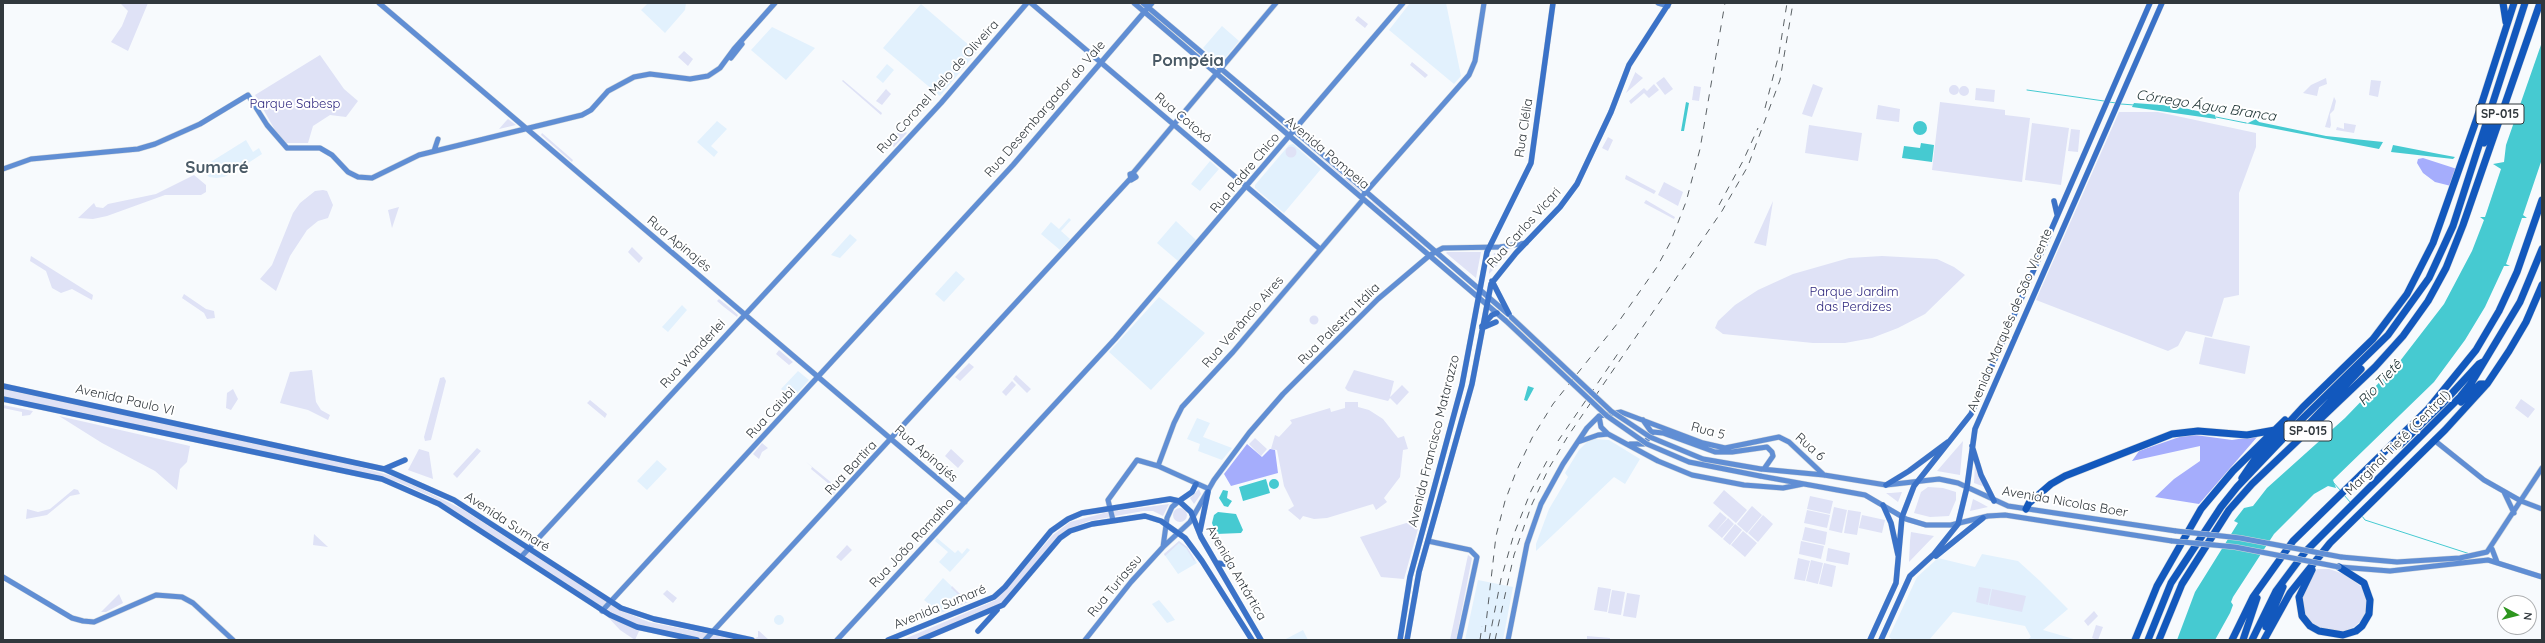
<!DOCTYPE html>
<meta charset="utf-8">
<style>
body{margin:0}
#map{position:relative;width:2545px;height:643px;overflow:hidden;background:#f7fafd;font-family:Quicksand,sans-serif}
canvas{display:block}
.frame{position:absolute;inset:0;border:4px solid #31383d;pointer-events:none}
.north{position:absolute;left:2497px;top:595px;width:40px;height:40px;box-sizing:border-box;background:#fff;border:1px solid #adafb1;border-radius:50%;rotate:97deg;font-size:11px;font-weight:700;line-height:16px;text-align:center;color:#31383d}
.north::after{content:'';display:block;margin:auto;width:14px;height:18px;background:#2d961e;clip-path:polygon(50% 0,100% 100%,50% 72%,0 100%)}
</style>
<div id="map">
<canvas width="2545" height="643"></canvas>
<div class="frame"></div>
<div class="north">N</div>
</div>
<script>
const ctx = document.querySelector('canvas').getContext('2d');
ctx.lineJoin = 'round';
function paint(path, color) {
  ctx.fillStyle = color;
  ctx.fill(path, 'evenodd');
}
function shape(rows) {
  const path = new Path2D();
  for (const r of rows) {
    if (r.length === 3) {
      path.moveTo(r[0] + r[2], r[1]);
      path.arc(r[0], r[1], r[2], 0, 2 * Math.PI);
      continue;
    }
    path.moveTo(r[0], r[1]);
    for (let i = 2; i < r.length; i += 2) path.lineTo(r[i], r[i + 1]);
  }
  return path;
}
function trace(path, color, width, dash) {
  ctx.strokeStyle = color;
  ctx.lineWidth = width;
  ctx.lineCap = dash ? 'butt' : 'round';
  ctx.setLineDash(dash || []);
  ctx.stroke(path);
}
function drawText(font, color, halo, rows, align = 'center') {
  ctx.font = font + ' Quicksand,sans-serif';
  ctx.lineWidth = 4;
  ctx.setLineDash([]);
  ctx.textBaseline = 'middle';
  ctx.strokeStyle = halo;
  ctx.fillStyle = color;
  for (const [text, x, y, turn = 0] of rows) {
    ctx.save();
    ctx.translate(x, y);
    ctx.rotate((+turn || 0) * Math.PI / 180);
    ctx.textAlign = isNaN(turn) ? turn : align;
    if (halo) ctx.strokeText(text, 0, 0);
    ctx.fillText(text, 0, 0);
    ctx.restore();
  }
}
const built = shape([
 [648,3,686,3,685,10,665,33,641,10],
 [1410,3,1446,3,1461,76,1454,84,1389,30],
 [921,4,977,52,940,96,883,48],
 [1222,26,1239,41,1221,63,1203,48],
 [772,27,815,48,786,80,751,50],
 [887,64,894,70,883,83,876,77],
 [717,121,727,129,711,146,718,152,714,157,697,142],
 [246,140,253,152,259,148,262,154,239,169,224,177,216,178,209,177,201,168],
 [1293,144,1321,169,1284,213,1255,188,1255,185,1289,145],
 [1210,161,1219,169,1200,191,1191,184],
 [1069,218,1071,220,1061,231,1070,239,1060,250,1041,234,1051,222,1059,229],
 [1176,221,1196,240,1178,261,1157,243],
 [850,234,857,240,840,258,831,255],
 [956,271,965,279,944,302,935,294],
 [1159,297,1205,333,1151,390,1109,352],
 [682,305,687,310,668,332,662,327],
 [798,371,809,380,792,399,781,389],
 [1197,418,1210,423,1203,437,1232,448,1222,460,1198,451,1200,444,1187,439],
 [1595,439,1609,440,1640,459,1625,484,1614,477,1536,551,1536,544,1549,509,1568,477,1565,473,1579,450,1587,442],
 [657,460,667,469,647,490,637,481],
 [937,538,955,553,958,550,962,554,967,548,970,550,950,572,939,562,948,552,935,541],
 [1179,541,1187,547,1197,563,1178,574,1164,554],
 [1982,554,2018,561,2040,581,2068,609,2043,630,2077,640,2027,640,2031,637,2025,626,1953,612,1929,640,1893,640,1889,637,1917,577,1938,558,1975,567],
 [943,578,968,602,940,613,924,600],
 [1478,580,1513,587,1503,640,1465,640],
 [1159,600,1170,613,1175,620,1167,623,1152,604],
 [779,620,5],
 [1303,630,1308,640,1284,640]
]);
const green = shape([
 [120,3,148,3,128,51,111,42,122,26,128,11],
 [1358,16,1368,24,1365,28,1355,20],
 [684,51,693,59,688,66,678,57],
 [320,55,344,89,358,101,346,117,330,115,313,126,308,143,285,143,275,130,255,95],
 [1412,62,1428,75,1425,78,1410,65],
 [1635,72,1643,78,1626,93,1635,73],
 [1225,77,1288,129,1287,129],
 [1664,77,1673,89,1665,95,1656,83],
 [2326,78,2327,84,2319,87,2317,96,2303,93,2311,85],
 [843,80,882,113,881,115,842,81],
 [2371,80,2381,81,2378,97,2369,95],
 [1654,84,1659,90,1649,98,1644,93,1631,104,1629,101,1644,88,1647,91],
 [1813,84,1823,88,1812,117,1802,114],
 [1954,90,5],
 [1964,91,5],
 [1694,86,1701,87,1699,101,1692,100],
 [1976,88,1995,90,1994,102,1975,100],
 [886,89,891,94,882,105,876,101],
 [2334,97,2336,101,2334,110,2330,114,2331,125,2330,128,2325,127],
 [1940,102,2005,110,2005,115,2030,118,2022,182,1932,170],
 [1878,105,1900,109,1899,122,1876,119],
 [2119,112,2158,112,2256,133,2256,147,2239,193,2239,295,2224,298,2212,337,2186,331,2178,346,2168,351,2036,300],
 [508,119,516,125,499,129,506,121],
 [2032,123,2069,128,2061,185,2025,180],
 [2344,123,2356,125,2354,133,2336,130,2337,127,2344,129],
 [1809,125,1862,133,1858,161,1805,153],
 [901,129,907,133,894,147,889,143],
 [2071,129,2080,130,2078,152,2068,151],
 [542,133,573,160,572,162,541,135],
 [1608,137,1613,140,1608,151,1602,148],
 [1300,140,1361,191,1360,192],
 [1291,152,5.5],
 [194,175,206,185,206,192,201,195,165,195,107,216,93,219,78,218,94,203,96,207,103,208,108,204,156,194],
 [1626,175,1656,191,1654,194,1625,179],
 [1664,182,1683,192,1678,206,1658,195],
 [323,190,327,191,333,205,328,218,318,221,307,230,290,256,276,291,260,279,272,265,293,213,300,203,315,191],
 [1646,200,1675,217,1674,219,1644,203],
 [1372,201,1426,246,1425,247,1372,202],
 [1773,201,1766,246,1754,243],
 [399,207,392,228,388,210],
 [632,247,643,258,639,263,628,252],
 [1447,252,1481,252,1476,278,1446,253],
 [1494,253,1509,253,1489,274,1489,272],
 [31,256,93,295,92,300,72,289,61,293,52,288,46,271,30,261],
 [1882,256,1937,259,1954,267,1965,275,1925,314,1898,328,1872,338,1845,343,1813,343,1723,334,1715,328,1718,321,1735,305,1758,290,1793,274,1849,258],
 [184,294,206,309,214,311,215,318,207,319,204,313,182,298],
 [719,299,729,307,738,315,737,317,724,307,717,301],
 [1314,320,4.5],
 [2205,337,2250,346,2245,374,2199,364],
 [779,350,793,362,789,365,776,354],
 [969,363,974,367,960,381,955,377],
 [312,370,316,402,321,410,330,415,328,420,308,410,280,403,290,372],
 [1354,370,1394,381,1390,397,1402,385,1409,392,1397,405,1390,398,1388,401,1348,391,1345,388],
 [1016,375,1031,389,1027,393,1013,379],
 [444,377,446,381,431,440,425,441,424,437,440,378],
 [1012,381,1016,385,1006,396,1002,392],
 [3,389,339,461,399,478,462,509,620,610,649,622,738,640,699,640,625,622,455,511,430,496,398,482,3,396],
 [233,389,238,399,231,410,226,408,227,393],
 [2521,399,2535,409,2528,418,2515,408],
 [590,400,607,414,605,418,587,403],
 [1345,402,1358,402,1358,407,1369,410,1383,419,1398,438,1404,436,1408,449,1403,450,1400,477,1384,498,1387,502,1376,510,1373,504,1327,518,1314,519,1303,516,1300,520,1288,510,1294,506,1284,486,1277,450,1271,449,1275,435,1279,437,1292,423,1290,420,1330,408,1331,412,1345,408],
 [3,405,33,411,30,415,22,416,22,412,3,408],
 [59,416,190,446,187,462,180,469,177,490,155,471,102,443],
 [1255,438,1267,449,1261,456,1249,444],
 [1963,441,1960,475,1937,471,1956,449],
 [762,443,768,448,762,452,759,459,753,454],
 [477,448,481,451,457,478,453,474],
 [419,449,429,452,433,479,408,470],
 [951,449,964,461,958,468,945,456],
 [805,461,838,488,832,497,830,495,835,489,811,469,812,467],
 [1975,463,1985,487,1974,483],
 [1928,487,1943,488,1956,492,1956,500,1949,516,1930,517,1914,513,1921,492],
 [74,489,78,490,80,494,70,496,47,515,26,519,27,509,38,512,50,509],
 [1199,489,1201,494,1194,504,1190,498],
 [1724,490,1747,510,1736,523,1713,503],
 [1902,492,1898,502,1886,493,1891,493],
 [1810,496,1833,501,1830,514,1807,509],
 [1973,499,1979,502,1988,507,1970,511],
 [1169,504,1163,516,1153,511,1143,511,1089,521,1071,528,1064,532,1004,603,916,640,902,640,996,600,1053,535,1070,522,1108,512],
 [1752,506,1762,515,1747,533,1737,524],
 [1834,507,1847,510,1842,533,1829,530],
 [1180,515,7],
 [1807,510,1830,515,1827,528,1804,523],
 [1848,510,1861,512,1857,535,1844,533],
 [1720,512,1727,518,1715,532,1708,526],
 [1763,515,1773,524,1758,542,1748,533],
 [1862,515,1885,520,1882,533,1859,528],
 [1728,518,1734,524,1722,538,1715,532],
 [1413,521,1418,529,1404,579,1381,577,1360,537],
 [1735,524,1742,530,1730,545,1723,539],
 [1805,527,1827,532,1825,545,1802,540],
 [1743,531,1757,543,1745,557,1731,545],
 [1911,532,1934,536,1909,562,1910,541],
 [314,534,328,547,313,545],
 [1179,541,1187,547,1195,560,1194,561,1186,548,1179,543,1165,556,1164,554],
 [1801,541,1824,546,1821,559,1799,554],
 [847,545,852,550,841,561,836,557],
 [1828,548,1850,553,1848,565,1826,561],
 [1468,555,1472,558,1456,640,1450,640],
 [1798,558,1810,561,1805,581,1794,579],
 [1811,560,1823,563,1818,584,1806,581],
 [1824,563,1836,566,1832,587,1819,584],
 [2317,569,2329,569,2347,575,2364,589,2367,603,2366,612,2361,621,2354,627,2345,631,2328,631,2312,624,2305,615,2302,598,2304,591],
 [952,586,968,602,940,613,951,608,961,597,951,588],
 [1598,587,1611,589,1607,612,1594,610],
 [1979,587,1991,589,1988,605,1976,602],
 [1992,589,2026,596,2022,612,1989,605],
 [667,590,677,598,673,603,663,594],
 [1612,590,1625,592,1621,615,1608,613],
 [1627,593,1640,595,1636,618,1623,616],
 [119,594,123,603,106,612,101,612],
 [2094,611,2098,616,2088,626,2084,621],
 [606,615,640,629,635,640,620,630],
 [2096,625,2103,627,2098,640,2092,638],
 [758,631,759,631,769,640,753,639,758,637],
 [1587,636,1610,638,1610,640,1587,640]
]);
const forest = shape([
 [2423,158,2457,169,2451,186,2435,182,2423,173,2417,163,2418,159],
 [2188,434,2232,440,2258,436,2199,504,2155,497,2174,479,2200,461,2200,446,2132,461,2139,451],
 [1247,444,1262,457,1270,449,1275,450,1278,473,1231,486,1224,474]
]);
const water = shape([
 [2542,42,2542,159,2523,215,2527,218,2522,218,2506,264,2510,266,2504,266,2485,307,2465,340,2434,382,2333,480,2336,488,2328,486,2314,494,2274,534,2233,597,2231,602,2233,605,2230,613,2215,640,2177,640,2195,592,2238,523,2234,521,2244,508,2253,506,2267,488,2345,418,2400,361,2444,304,2472,251,2484,220,2480,217,2485,217,2501,169,2493,164,2504,162,2506,145],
 [1686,102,1689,103,1684,131,1681,131],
 [2134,103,2175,106,2215,115,2216,119,2132,107],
 [2256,119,2259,122,2326,136,2383,142,2379,149,2240,122,2248,123],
 [1920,128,7],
 [1921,143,1934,145,1932,162,1902,158,1904,146,1920,148],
 [2393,145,2439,154,2455,157,2453,159,2391,152],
 [1528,386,1534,388,1527,401,1524,400],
 [1274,484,5],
 [1266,479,1270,493,1243,501,1239,487],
 [1223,490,1228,491,1227,498,1232,501,1228,507,1224,506,1219,498],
 [1218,512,1236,514,1243,530,1241,533,1216,534,1212,523,1214,515]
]);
const stream = shape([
 [2027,90,2104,101],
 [2109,102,2116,103],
 [2121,104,2134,105],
 [2216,117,2246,123],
 [2332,481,2341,491],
 [2344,495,2350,502],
 [2362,516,2365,520,2470,554]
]);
const secondary = shape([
 [379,3,965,502],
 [1031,3,1320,249],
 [1134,3,1506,321],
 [1143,3,1366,191,1363,189],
 [1658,3,1668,6],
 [731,58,742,44],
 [434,151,438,139],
 [3,169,31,159,138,149,155,144,200,124,248,95,267,125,287,148,320,148,332,155,348,172,358,177,372,178,419,155,582,115,591,110,608,91,634,77,650,74,690,79,708,76,720,68,734,49,775,3],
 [1133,173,1136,177,1131,180,1130,174,1133,173,1276,3],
 [1364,190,1508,314],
 [1364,194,1469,75,1475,61,1484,3],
 [1599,416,1601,427,1608,434],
 [1643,420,1652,433],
 [1653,432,1663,433,1715,452,1732,452,1767,447,1772,452,1773,456,1764,469],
 [2434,440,2484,480,2521,501,2542,509],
 [1578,442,1598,435,1608,434,1658,461,1692,475,1744,485,1783,488,1803,484],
 [1630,444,1644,444,1652,433],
 [1158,466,1174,423,1182,407,1233,352,1361,202],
 [1761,469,1824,475,1886,485,1939,479,1958,483,2008,506,2176,531],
 [1760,476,1865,495,1906,519,1926,525,1951,525,1988,516,2005,515,2172,541],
 [2504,492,2514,513],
 [1113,520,1108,500,1137,460,1158,466,1209,489],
 [1428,541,1470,550,1477,557,1459,640],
 [1163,547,1167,518,1172,507,1179,501],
 [2492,549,2497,562],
 [521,557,941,103,1027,3],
 [2341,557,2397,562,2460,558,2487,552,2542,468],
 [2340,567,2390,571,2488,560,2542,577],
 [3,577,72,618,83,621,94,622,156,595,182,597,193,603,233,640],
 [602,611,1013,165,1152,3],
 [705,640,1130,179],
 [837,640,1115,339,1403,3],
 [1085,640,1131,582,1163,547,1190,522,1214,480,1249,433,1283,394,1378,299,1430,255,1443,248,1500,247,1526,243],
 [1508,640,1527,544,1541,504,1563,464,1587,428,1599,416,1621,412,1703,443,1725,448,1779,437,1789,442,1824,475]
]);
const primary = shape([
 [2054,201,2057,214],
 [1492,281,1509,314],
 [1482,326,1492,315,1497,313],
 [1482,328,1496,322],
 [3,386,384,469,454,500,621,608,654,619,752,640],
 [3,399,382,479,439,504,610,615,637,627,697,640],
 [1972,446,1981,475,1994,501],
 [384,469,405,460],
 [1886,485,1909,471,1948,442],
 [1179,501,1192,492,1196,484],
 [1883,505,1891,523,1898,555],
 [1200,531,1208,492],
 [1936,556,1983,518],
 [1217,563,1232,565],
 [978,631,997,610],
 [888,640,994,597,1005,587,1051,531,1068,519,1082,513,1170,499,1179,501,1191,512,1201,537,1261,640],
 [920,640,1003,605,1060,538,1070,531,1092,524,1145,516,1161,521,1185,538,1202,561,1252,640],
 [1400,640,1410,577,1462,385,1487,252,1531,163,1553,3],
 [1407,640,1419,572,1472,384,1491,284,1516,253,1560,207,1577,184,1611,112,1629,65,1669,3],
 [1870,640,1896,583,1902,517,1914,486,1971,414,2150,3],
 [1881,640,1910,576,1934,554,1958,524,1967,487,1975,429,2162,3]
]);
const highway = shape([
 [2503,3,2506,22],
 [2484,143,2496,111],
 [2461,402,2480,384,2484,384],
 [2307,426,2361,369],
 [2390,448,2400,445,2442,404,2479,364,2483,362],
 [2242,478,2255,459,2303,407,2373,339,2407,294,2433,243,2476,121,2514,3],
 [2026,509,2029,503,2051,484,2065,476,2172,434,2198,431,2247,435,2275,430],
 [2312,570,2299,597,2302,616,2310,626,2319,631,2343,635,2356,631,2362,626,2369,614,2370,600,2364,583,2339,567],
 [2266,627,2283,587],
 [2135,640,2157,586,2201,509,2233,471,2285,420],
 [2148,640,2171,583,2221,507,2237,487,2295,426,2388,335,2429,278,2453,226,2525,3],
 [2159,640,2182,584,2229,510,2252,484,2375,367,2403,336,2428,301,2446,268,2463,225,2540,3],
 [2232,640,2253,597,2293,541,2428,409,2476,350,2499,311,2517,272,2542,200],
 [2243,640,2257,598],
 [2252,640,2276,591,2305,552,2460,397,2472,382,2520,302,2542,249],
 [2264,640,2290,593,2330,543,2445,430,2487,384,2509,351,2526,322,2542,285]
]);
const rail = shape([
 [1765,108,1779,54,1787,3],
 [1719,205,1743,161,1758,128],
 [1558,441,1619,352],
 [1485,632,1496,536,1505,501,1516,472,1532,438,1553,404,1617,324,1657,267,1670,243,1686,202,1700,149,1725,3],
 [1480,640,1482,626],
 [1489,640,1501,579,1514,534,1531,491,1548,459],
 [1495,640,1514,555,1532,504,1549,468,1568,436,1722,211,1748,166,1780,80,1793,3]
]);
const secondaryBridge = shape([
 [1511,317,1611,411,1650,437,1703,459,1761,469],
 [1506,321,1607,416,1647,444,1689,462,1760,476],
 [2176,531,2240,538,2341,557],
 [2172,541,2235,547,2339,567]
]);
const shields = [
 [2500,114,48],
 [2308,431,48]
];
const shieldNames = [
 ["SP-015",2500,114],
 ["SP-015",2308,431]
];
const streetNames = [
 ["Rua Coronel Melo de Oliveira",938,87,-48],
 ["Rua Desembargador do Vale",1045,109,-49],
 ["Rua Cotoxó",1183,118,40],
 ["Rua Clélia",1524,128,-81],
 ["Avenida Pompeia",1327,153,40],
 ["Rua Padre Chico",1245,173,-50],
 ["Rua Carlos Vicari",1524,228,-48],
 ["Rua Apinajés",679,244,40],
 ["Avenida Marquês de São Vicente",2010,320,-67],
 ["Rua Venâncio Aires",1243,322,-49],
 ["Rua Palestra Itália",1339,324,-45],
 ["Rua Wanderlei",693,354,-47],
 ["Avenida Paulo VI",125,400,13],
 ["Rua Caiubi",771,413,-47],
 ["Rua 5",1708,431,15],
 ["Avenida Francisco Matarazzo",1434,441,-76],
 ["Marginal Tietê (Central)",2398,443,-45],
 ["Rua 6",1810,447,42],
 ["Rua Apinajés",926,454,41],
 ["Rua Bartira",851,468,-47],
 ["Avenida Nicolas Boer",2065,502,10],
 ["Avenida Sumaré",507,522,33],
 ["Rua João Ramalho",912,543,-47],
 ["Avenida Antártica",1236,573,60],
 ["Rua Turiassu",1115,586,-50],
 ["Avenida Sumaré",940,607,-22]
];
const parkNames = [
 ["Parque Sabesp",295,104],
 ["Parque Jardim",1854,292],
 ["das Perdizes",1854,307]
];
const waterNames = [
 ["Córrego Água Branca",2206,106,9],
 ["Rio Tietê",2380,383,-47]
];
const districtNames = [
 ["Pompéia",1188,61],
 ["Sumaré",217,168]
];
paint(built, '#e2f1fd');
paint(green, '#dfe2f6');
paint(forest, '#a5adfc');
paint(water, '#46cad1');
trace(stream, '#46cad1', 1);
trace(secondary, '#d3d7da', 6);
trace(primary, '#d3d7da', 6);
trace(highway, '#d3d7da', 8);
trace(secondary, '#608ed4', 5);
trace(primary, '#3a72c8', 5.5);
trace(highway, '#1258bd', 7);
trace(rail, '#5a6064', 1, [7, 7]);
trace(secondaryBridge, '#d3d7da', 6, []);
trace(secondaryBridge, '#608ed4', 5);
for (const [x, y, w] of shields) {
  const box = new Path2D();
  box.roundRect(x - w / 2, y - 10, w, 20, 3);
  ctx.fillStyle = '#fff';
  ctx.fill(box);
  trace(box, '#31383d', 1);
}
drawText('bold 12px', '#31383d', null, shieldNames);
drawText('13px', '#31383d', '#fff', streetNames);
drawText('13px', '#2b247c', '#fff', parkNames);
drawText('italic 14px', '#1b3132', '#fff', waterNames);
drawText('bold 17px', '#4a5a66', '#fff', districtNames);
</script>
